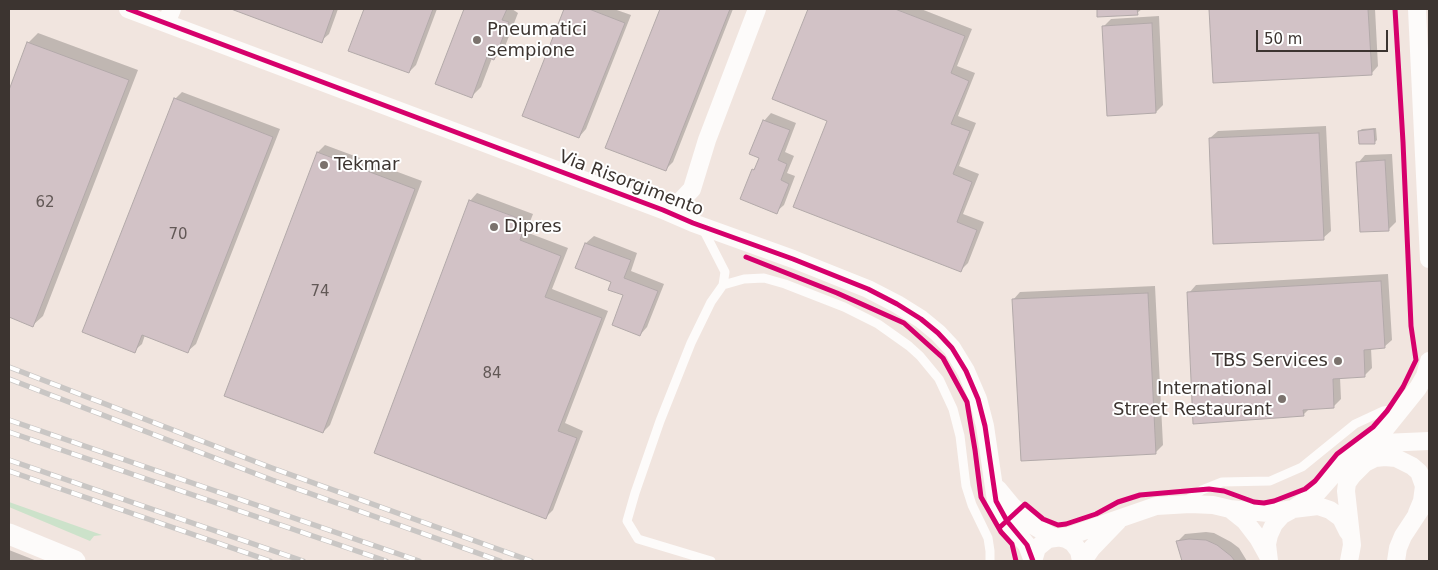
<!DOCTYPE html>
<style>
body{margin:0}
#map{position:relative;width:1438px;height:570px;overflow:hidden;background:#f1e5df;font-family:"DejaVu Sans",sans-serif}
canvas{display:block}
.frame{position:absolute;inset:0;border:10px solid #3c3430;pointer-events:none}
.scale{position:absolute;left:1256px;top:30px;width:132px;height:22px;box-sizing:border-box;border:2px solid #3c3430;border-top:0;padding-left:6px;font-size:15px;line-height:18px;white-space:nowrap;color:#3c3430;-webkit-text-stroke:4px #fff;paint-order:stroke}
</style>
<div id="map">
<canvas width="1438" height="570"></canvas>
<div class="frame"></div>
<div class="scale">50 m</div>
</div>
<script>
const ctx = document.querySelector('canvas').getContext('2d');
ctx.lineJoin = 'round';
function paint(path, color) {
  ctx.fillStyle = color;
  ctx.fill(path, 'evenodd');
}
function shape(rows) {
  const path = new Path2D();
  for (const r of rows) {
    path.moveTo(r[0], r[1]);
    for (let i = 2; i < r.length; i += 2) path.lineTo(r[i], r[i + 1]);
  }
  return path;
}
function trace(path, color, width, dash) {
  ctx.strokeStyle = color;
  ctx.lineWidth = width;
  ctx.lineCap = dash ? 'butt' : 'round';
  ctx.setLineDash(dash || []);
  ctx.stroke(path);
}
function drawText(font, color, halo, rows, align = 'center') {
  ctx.font = font + ' "DejaVu Sans",sans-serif';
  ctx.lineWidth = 4;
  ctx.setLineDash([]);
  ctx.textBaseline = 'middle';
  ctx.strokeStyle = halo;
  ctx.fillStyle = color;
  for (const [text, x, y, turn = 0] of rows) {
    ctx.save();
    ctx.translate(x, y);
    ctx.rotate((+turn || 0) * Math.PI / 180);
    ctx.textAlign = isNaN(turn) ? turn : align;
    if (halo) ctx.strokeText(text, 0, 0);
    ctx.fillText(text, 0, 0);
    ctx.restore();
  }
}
const green = shape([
 [9,502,102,535,94,536,90,541,9,507]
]);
const shadow = shape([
 [235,9,338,9,329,34,321,41],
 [365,9,437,9,416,65,409,72,350,50],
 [466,9,512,9,518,13,504,49,494,59,492,58,481,87,471,97,436,83],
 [565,9,614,9,631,15,586,129,579,137,523,115],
 [661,9,733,9,673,162,665,170,607,147],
 [809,9,921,9,972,29,957,66,975,73,958,116,976,123,959,166,979,174,963,214,984,222,968,263,960,271,829,120,774,99],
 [1098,9,1142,9,1137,13,1098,16],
 [1211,9,1375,9,1378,66,1371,74,1214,82],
 [1159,16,1163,105,1156,112,1104,26,1111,19],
 [38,33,138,70,43,316,33,325,9,315,9,93,28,43],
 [182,92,280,129,196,344,188,351,145,335,142,344,134,351,175,99],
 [771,113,796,123,785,152,794,156,787,173,795,176,784,205,776,212,753,170,757,166,760,157,764,121],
 [1326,126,1331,231,1323,238,1210,138,1218,131],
 [1376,128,1377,140,1375,142,1359,131,1362,129],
 [325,145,422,181,330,425,323,432,318,152],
 [1392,154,1396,222,1388,230,1358,163,1365,155],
 [477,193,533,214,526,232,568,248,552,289,608,311,565,423,583,431,553,510,545,518,470,201],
 [594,236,637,253,631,271,664,284,647,327,640,335,625,295,612,281,577,268,586,243],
 [1388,274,1392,340,1384,347,1371,348,1372,368,1364,376,1340,377,1341,399,1334,406,1310,408,1303,415,1189,293,1196,285],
 [1155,286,1163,445,1155,453,1013,300,1020,292],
 [1206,532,1214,533,1231,542,1239,548,1247,561,1183,561,1178,541,1185,534],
 [9,550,37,561,9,561]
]);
const building = shape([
 [231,9,334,9,322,43,231,9],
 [364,9,433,9,409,73,348,51,364,9],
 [464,9,507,9,502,20,509,22,494,60,487,57,472,98,435,84,464,9],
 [564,9,589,9,625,23,579,138,522,116,564,9],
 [660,9,730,9,666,171,605,148,660,9],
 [808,9,895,9,965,36,951,73,969,81,951,124,970,131,953,174,972,182,957,222,977,230,961,272,793,207,827,121,772,99,808,9],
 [1097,9,1137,9,1138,15,1097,17,1097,9],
 [1209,9,1368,9,1372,75,1213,83,1209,9],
 [1152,23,1156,113,1107,116,1102,26,1152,23],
 [27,42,129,80,33,327,9,317,9,90,27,42],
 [174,98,273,137,188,353,142,335,135,353,82,332,174,98],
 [763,120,790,130,778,160,787,164,781,180,789,184,777,214,740,199,752,169,754,170,759,158,749,154,763,120],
 [1374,129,1375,144,1359,144,1358,131,1374,129],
 [1319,133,1324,240,1213,244,1209,138,1319,133],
 [317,152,415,189,323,433,224,396,317,152],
 [1385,160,1389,231,1360,232,1356,162,1385,160],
 [469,200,526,221,520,240,561,256,545,297,602,318,558,431,577,438,546,519,374,453,469,200],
 [585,243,631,260,624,278,658,291,640,336,612,325,623,295,608,290,611,282,575,268,585,243],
 [1381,281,1385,348,1364,350,1365,377,1333,379,1334,408,1303,410,1304,416,1193,424,1187,292,1381,281],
 [1148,293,1156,454,1021,461,1012,299,1148,293],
 [1189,539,1206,540,1217,545,1231,556,1235,561,1182,561,1176,541,1189,539]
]);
const service = shape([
 [703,229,723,268,725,272,723,285,711,302,691,343,660,421,635,493,627,521,638,539,711,561],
 [723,285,744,279,764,278,785,284,844,307,878,324,909,346,920,356,939,379,953,409,960,436,966,486,972,505,988,538,990,551,990,561],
 [1184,502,1202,490,1222,482,1270,481,1302,467,1355,424,1383,411,1400,409]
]);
const minor = shape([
 [128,9,663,210,693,223,793,259,868,289,897,304,921,319,938,333,952,348,966,371,978,399,985,426,996,501,1007,521,1027,545,1033,561],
 [1417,9,1429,259],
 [166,23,172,9],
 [663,210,676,206,692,189,707,140,757,9],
 [1368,446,1383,443,1429,441],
 [998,489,1012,506,1034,526,1051,536,1066,539,1073,543,1079,551,1081,561],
 [1230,509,1245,521,1258,538,1268,556],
 [1033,561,1037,548,1048,539,1069,536,1156,506,1190,504,1213,505,1230,509,1268,513,1293,509,1317,493,1347,459,1381,434,1418,388,1425,376,1429,361],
 [1083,561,1092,548,1118,521],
 [1269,561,1267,544,1269,535,1274,524,1282,515,1293,509,1318,506,1330,510,1341,518,1348,532],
 [1349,561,1352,545,1346,491,1347,483,1352,476,1365,463,1375,458,1385,457,1396,458,1412,466,1419,472,1424,486,1422,501,1417,513],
 [1396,561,1398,548,1403,536,1424,504]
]);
const tertiary = shape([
 [9,534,75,561]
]);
const rail = shape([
 [9,367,272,468,531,561],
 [9,379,272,480,500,561],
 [9,420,419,561],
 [9,432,386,561],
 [9,460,303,561],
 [9,471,270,561]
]);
const cycleway = shape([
 [128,9,663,210,693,223,793,259,868,289,897,304,921,319,938,333,952,348,966,371,978,399,985,426,996,501,1007,521,1027,545,1033,561],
 [746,257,837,293,904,323,943,358,967,402,975,450,981,497,1001,532,1012,544,1016,561],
 [999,528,1025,504,1043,519,1058,525,1066,524,1096,514,1118,502,1140,495,1209,489,1224,491,1254,502,1264,503,1274,501,1305,489,1315,481,1337,454,1373,427,1387,411,1403,387,1416,360,1411,326,1403,142,1395,9]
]);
const markers = [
 [477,40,5,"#7b726d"],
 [324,165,5,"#7b726d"],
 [494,227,5,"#7b726d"],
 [1338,361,5,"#7b726d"],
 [1282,399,5,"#7b726d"]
];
const numberNames = [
 ["62",45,203],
 ["70",178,235],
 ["74",320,292],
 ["84",492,374]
];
const poiNames = [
 ["Pneumatici",487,30],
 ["sempione",487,51],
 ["Tekmar",334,165],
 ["Dipres",504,227],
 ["TBS Services",1328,361,"right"],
 ["International",1272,389,"right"],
 ["Street Restaurant",1272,410,"right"]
];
const streetNames = [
 ["Via Risorgimento",631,184,21]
];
paint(green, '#cce2ca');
paint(shadow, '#0003');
paint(building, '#d2c2c6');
trace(building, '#b2a9a9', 1);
trace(service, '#fdfbfa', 9);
trace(minor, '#fdfbfa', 18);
trace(tertiary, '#fdfbfa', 21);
trace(rail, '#c9c6c4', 5.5);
trace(rail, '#fff', 4, [11]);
trace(cycleway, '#d6006c', 5);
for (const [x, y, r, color] of markers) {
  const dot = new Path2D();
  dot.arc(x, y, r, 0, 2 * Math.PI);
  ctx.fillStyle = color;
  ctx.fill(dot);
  trace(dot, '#fff', 2);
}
drawText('15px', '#625856', null, numberNames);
drawText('18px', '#3c3430', '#fff', poiNames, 'left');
drawText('18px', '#3c3430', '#fff', streetNames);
</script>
